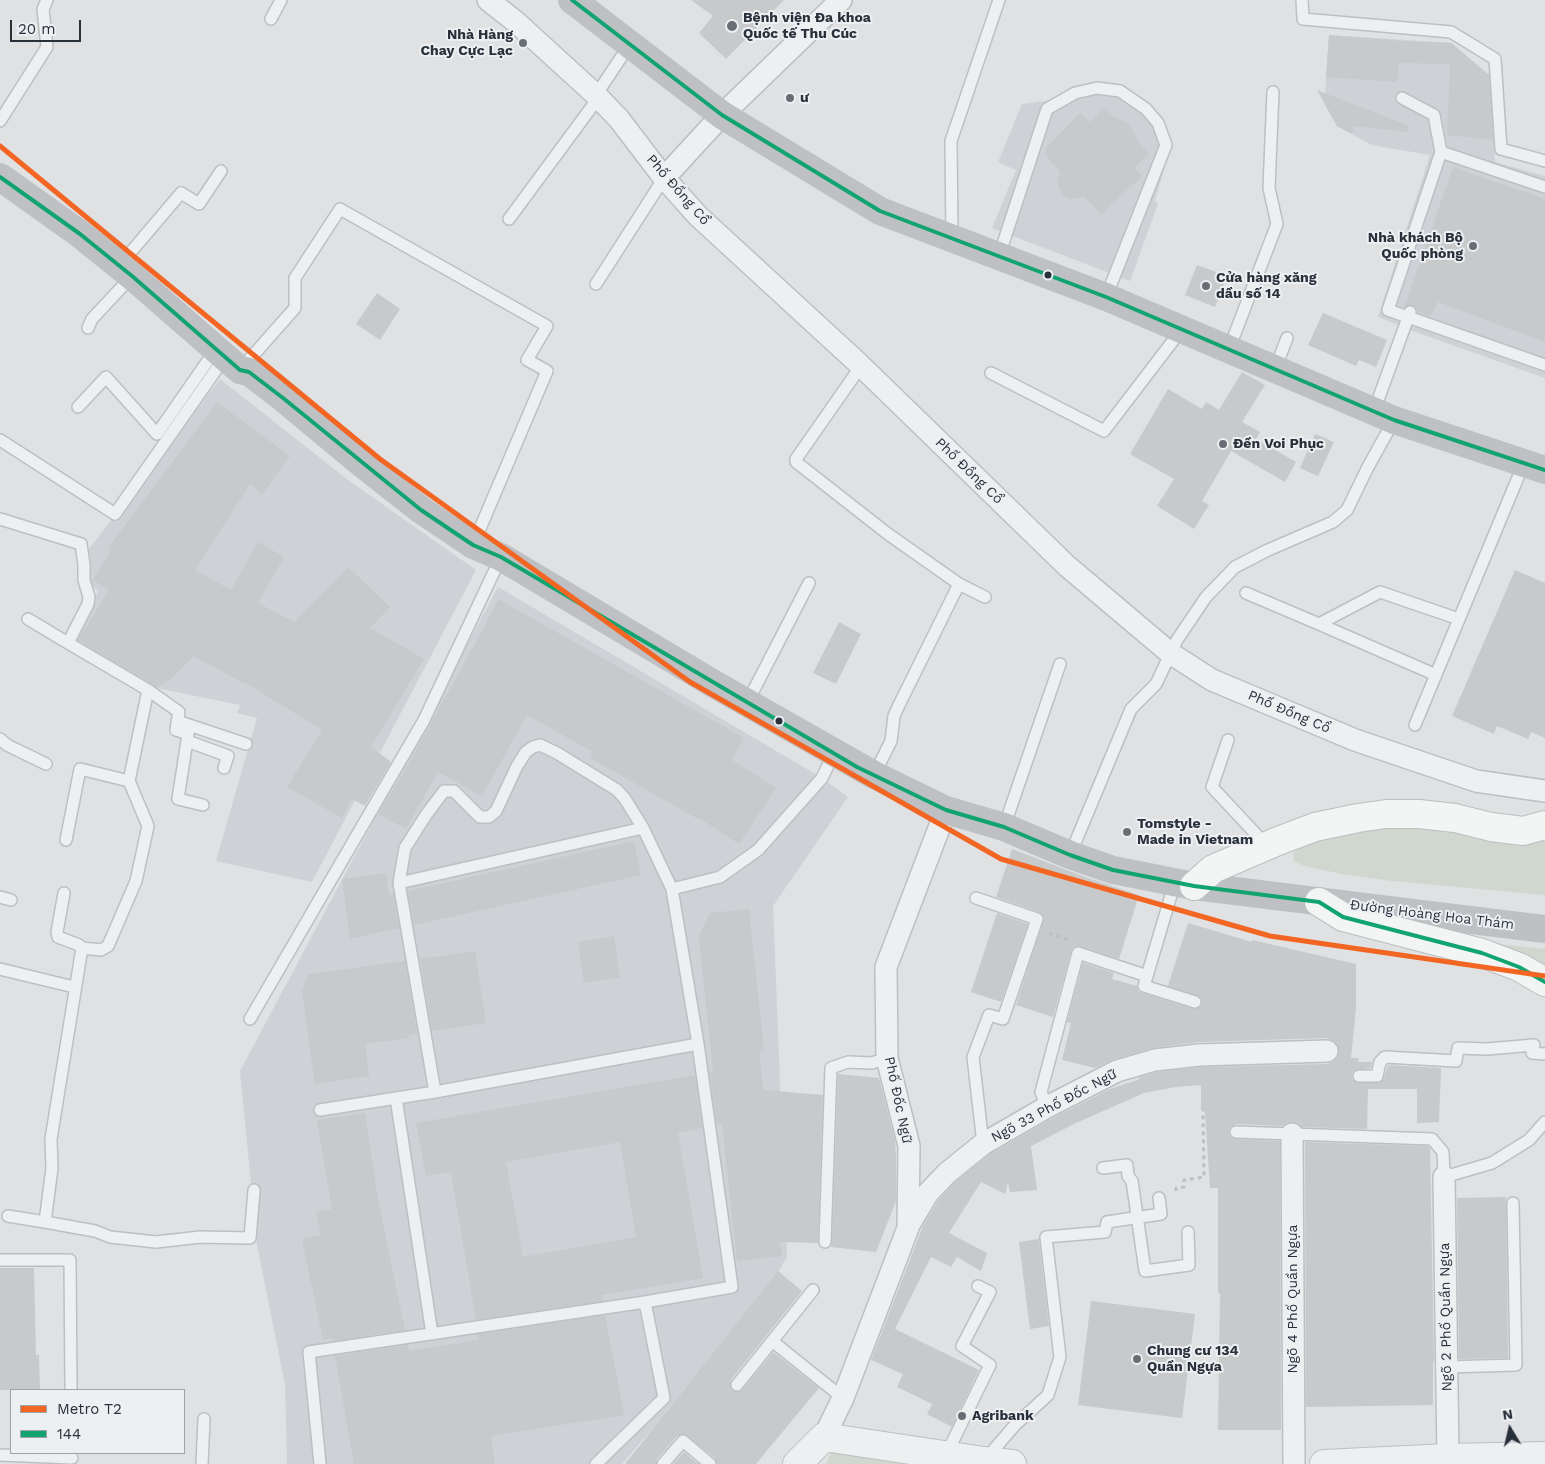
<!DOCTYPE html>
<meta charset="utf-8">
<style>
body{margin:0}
#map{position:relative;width:1545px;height:1464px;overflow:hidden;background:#dfe1e3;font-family:"Work Sans",sans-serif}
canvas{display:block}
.legend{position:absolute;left:10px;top:1389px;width:175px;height:65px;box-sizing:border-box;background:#ecf0f3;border:1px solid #9ea3a9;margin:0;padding:6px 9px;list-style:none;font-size:15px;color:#29303a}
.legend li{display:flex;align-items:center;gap:10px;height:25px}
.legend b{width:25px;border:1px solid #9ea3a9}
.north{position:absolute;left:1485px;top:1404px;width:50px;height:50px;-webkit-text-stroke:4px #ecf0f3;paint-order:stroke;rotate:351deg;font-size:14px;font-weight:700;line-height:20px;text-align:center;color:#29303a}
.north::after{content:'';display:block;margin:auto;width:18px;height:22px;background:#29303a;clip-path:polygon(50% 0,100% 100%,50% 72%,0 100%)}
.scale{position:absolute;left:10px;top:20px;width:71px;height:22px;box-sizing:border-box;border:2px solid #29303a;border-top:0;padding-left:6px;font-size:15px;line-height:18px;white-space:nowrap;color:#29303a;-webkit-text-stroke:4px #ecf0f3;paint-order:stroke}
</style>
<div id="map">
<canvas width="1545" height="1464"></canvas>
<ul class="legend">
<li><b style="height:6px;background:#f26522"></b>Metro T2</li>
<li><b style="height:6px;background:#11a471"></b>144</li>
</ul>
<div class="north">N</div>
<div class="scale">20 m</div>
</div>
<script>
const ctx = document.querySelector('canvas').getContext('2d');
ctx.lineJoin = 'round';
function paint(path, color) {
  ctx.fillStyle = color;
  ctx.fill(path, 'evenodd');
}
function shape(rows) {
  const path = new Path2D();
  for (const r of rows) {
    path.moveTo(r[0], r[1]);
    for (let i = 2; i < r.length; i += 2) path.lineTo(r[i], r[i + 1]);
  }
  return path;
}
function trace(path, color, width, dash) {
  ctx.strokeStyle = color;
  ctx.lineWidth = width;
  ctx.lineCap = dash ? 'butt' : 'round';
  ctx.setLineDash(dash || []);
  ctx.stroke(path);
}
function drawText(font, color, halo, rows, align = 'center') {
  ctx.font = font + ' "Work Sans",sans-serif';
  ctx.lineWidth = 4;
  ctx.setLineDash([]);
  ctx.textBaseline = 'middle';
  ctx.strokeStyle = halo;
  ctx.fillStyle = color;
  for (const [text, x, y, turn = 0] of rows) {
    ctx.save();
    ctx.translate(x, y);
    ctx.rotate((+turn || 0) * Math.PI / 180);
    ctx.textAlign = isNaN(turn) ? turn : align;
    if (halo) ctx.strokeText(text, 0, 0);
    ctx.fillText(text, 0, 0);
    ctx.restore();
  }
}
const built = shape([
 [1329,35,1452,43,1490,76,1495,162,1545,176,1545,378,1421,334,1378,317,1430,155,1372,145,1337,126,1325,105,1326,77],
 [1115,92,1148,117,1169,154,1155,200,1158,204,1130,281,992,228,1016,170,998,162,1022,104],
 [220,379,348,480,476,570,312,882,216,861,257,718,237,713,240,705,156,688,76,643,98,591,92,586,89,549],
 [498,587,822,778,848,797,773,906,787,1257,778,1272,654,1427,622,1464,287,1464,285,1384,257,1245,240,1071]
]);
const green = shape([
 [1397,823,1531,842,1545,839,1545,895,1392,881,1342,874,1304,866,1294,861,1293,854,1298,847,1309,841],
 [1487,943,1545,949,1545,971],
 [832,1451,932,1464,826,1464]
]);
const building = shape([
 [691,0,784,0,726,59,699,33,713,16],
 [1329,35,1401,41,1451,43,1489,75,1493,140,1447,135,1450,64,1399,63,1397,82,1326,77],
 [1317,90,1409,126,1408,132,1354,126,1352,134,1337,126],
 [1105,108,1114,117,1124,121,1130,126,1139,143,1149,153,1134,168,1142,176,1101,214,1084,197,1070,199,1063,195,1057,184,1060,172,1045,154,1047,147,1080,113,1090,122],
 [1453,167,1545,199,1545,342,1438,302,1430,317,1417,312,1416,308,1412,305,1408,305,1404,308],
 [1197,265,1227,276,1215,307,1185,295],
 [377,293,400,309,380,340,356,324],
 [1323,313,1387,340,1376,367,1359,360,1356,366,1308,345],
 [1242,372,1265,385,1242,422,1260,432,1256,439,1296,462,1285,482,1231,451,1202,501,1209,505,1194,529,1157,506,1174,479,1130,454,1168,389,1202,409,1206,402,1219,410],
 [217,402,290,456,262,494,250,484,195,570,231,590,258,542,284,557,258,603,294,622,348,567,390,607,370,628,424,659,371,747,391,762,365,806,352,799,342,818,287,787,322,730,246,683,245,684,194,656,172,678,157,687,78,640,109,590,93,580,111,550,108,548],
 [1315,434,1334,442,1318,476,1300,468],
 [1515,570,1545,583,1545,738,1531,732,1528,739,1497,726,1494,734,1452,716],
 [498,599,744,738,732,760,776,788,739,844,699,818,698,819,590,758,593,752,527,715,482,796,438,772,406,829,378,814,404,772,481,633],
 [839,622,861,634,836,684,813,673],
 [634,841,641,875,414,925,408,891],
 [1012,849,1085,877,1139,895,1119,959,1080,946,1072,948,1053,1017,1016,1005,1044,918,1039,912,996,897],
 [386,873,389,895,393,894,399,928,350,939,342,879],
 [749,909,764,1051,759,1052,763,1090,823,1095,818,1243,780,1242,782,1256,737,1261,722,1124,717,1125,710,1073,713,1072,699,936,710,913],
 [997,913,1028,924,1001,1002,971,992],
 [1188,923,1252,942,1252,940,1356,964,1356,1008,1351,1058,1359,1058,1358,1062,1372,1062,1371,1068,1355,1070,1352,1073,1352,1079,1359,1083,1380,1083,1384,1078,1388,1065,1441,1068,1439,1122,1417,1123,1417,1089,1368,1089,1367,1129,1302,1127,1298,1123,1292,1122,1286,1123,1283,1126,1236,1124,1229,1128,1229,1135,1235,1139,1280,1141,1281,1430,1218,1430,1220,1293,1218,1293,1218,1188,1210,1188,1205,1112,1201,1111,1201,1085,1176,1087,1144,1093,1076,1123,1031,1146,1037,1190,1010,1192,1008,1182,1005,1194,981,1182,949,1233,987,1253,981,1271,957,1257,951,1267,931,1257,895,1329,979,1370,952,1427,927,1414,932,1404,897,1387,903,1374,871,1360,923,1226,938,1201,955,1182,990,1154,1053,1118,1110,1089,1140,1079,1137,1078,1157,1072,1200,1067,1327,1064,1334,1061,1338,1056,1339,1050,1337,1044,1332,1040,1327,1038,1199,1042,1154,1048,1114,1059,1095,1068,1062,1060,1071,1023,1067,1022,1083,963,1114,973,1112,979,1137,986,1138,991,1142,993,1193,1009,1200,1007,1202,1001,1200,997,1168,986],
 [614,936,620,977,584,983,578,942],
 [475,951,486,1023,432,1031,420,959],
 [405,961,417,1033,408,1035,409,1038,365,1044,369,1076,315,1084,302,991,309,974],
 [838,1074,879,1078,895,1140,896,1158,896,1201,876,1252,831,1247,832,1242],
 [695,1075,702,1128,678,1133,703,1278,602,1295,603,1301,476,1320,451,1172,426,1176,416,1123],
 [620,1142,636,1237,523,1257,506,1162],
 [365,1113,378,1200,405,1330,333,1341,332,1338,323,1340,302,1239,321,1235,316,1212,332,1209,317,1120],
 [1305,1142,1428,1146,1430,1149,1434,1362,1433,1362,1433,1405,1306,1407],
 [1506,1197,1508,1358,1459,1359,1457,1198],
 [1039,1239,1049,1326,1030,1329,1019,1242],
 [0,1268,34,1268,36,1355,39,1355,40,1390,0,1390],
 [778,1271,802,1291,731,1380,730,1387,735,1392,742,1390,773,1352,819,1388,756,1464,717,1464,715,1458,684,1434,677,1436,657,1459,656,1464,625,1464],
 [1091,1301,1195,1314,1182,1418,1078,1405],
 [605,1315,624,1415,491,1436,495,1464,354,1464,335,1356,408,1345,409,1351,479,1340,478,1334],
 [684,1452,698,1464,673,1464]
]);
const path = shape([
 [1049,933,1069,940],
 [1176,1191,1176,1188,1184,1187,1184,1180,1204,1177,1203,1115]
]);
const service = shape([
 [1302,0,1303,19,1451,32,1495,59,1501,149,1545,161],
 [271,19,281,0],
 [596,95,630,44],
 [1402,98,1434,115,1441,152,1388,310,1545,365],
 [0,121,47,47,43,9,47,0],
 [1441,152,1545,187],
 [509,219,599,97],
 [952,237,951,141,999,0],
 [999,256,1047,109,1075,93,1097,88,1120,91,1146,109,1158,123,1166,145,1106,297],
 [119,266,181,193,199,204,221,171],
 [596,284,664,178],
 [88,328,92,319,132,276],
 [1229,349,1277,224,1269,188,1273,92],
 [861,366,796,459,796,462,888,534,959,584,985,597],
 [1275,369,1287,338],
 [240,370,295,308,295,278,340,209,547,326,527,360,547,371,473,545],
 [991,373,1104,431,1182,329],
 [78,407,106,377,157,434,216,349],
 [1374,411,1410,312],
 [0,440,115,514,225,357],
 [0,519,81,544,84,565,84,580,89,597,88,604,68,643,148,690,129,781,148,826,136,881,108,946,101,950,82,948],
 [1246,593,1319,624],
 [28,619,68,643],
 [1436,675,1319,624,1380,592,1459,619],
 [148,690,179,712,176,730,188,734,178,799,203,805],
 [747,703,809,583],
 [177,721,246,744],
 [1415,725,1524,463],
 [0,739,7,745,46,764],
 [1228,740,1212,787,1267,846],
 [187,741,228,756,224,768],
 [874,775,891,741,894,716,899,705,959,584],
 [1004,827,1060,664],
 [66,840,80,769,129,781],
 [1070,855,1131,709,1156,684,1177,640,1206,597,1235,567,1268,550,1333,522,1347,510,1368,467,1394,420],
 [399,883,643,828,672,889],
 [64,893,57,932,58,937,79,945,82,948],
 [0,897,11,900],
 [976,898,1037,919,1003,1019,989,1015,973,1057,983,1144],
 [82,948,51,1139,52,1168,45,1222,95,1231,110,1237,156,1242,200,1237,250,1238,254,1190],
 [0,969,74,987],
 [1147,976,1175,882],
 [250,1019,424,720,501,557],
 [1359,1076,1377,1076,1380,1062,1385,1057,1456,1061,1458,1048,1487,1049,1534,1045,1532,1053,1545,1054],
 [435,1092,399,883,405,848,426,815,444,791,454,791,480,817,489,817,496,811,517,766,526,752,533,747,540,745,557,753,617,790,625,799,643,828],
 [396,1098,432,1334],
 [1047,1107,1041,1092,1078,953,1147,976,1144,986,1195,1002],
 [320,1110,435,1092,698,1044,672,889,720,877,758,850,822,778,834,753],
 [1236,1132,1432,1139,1443,1152,1444,1177,1492,1163,1529,1140,1545,1122],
 [1103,1168,1127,1165,1128,1176,1132,1181,1145,1271,1189,1265,1188,1232],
 [8,1216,45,1222],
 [825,1242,831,1068,848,1062,872,1063,887,1058],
 [0,1260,70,1260,71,1390],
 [772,1341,843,1398],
 [1447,1367,1516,1365,1513,1203],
 [737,1385,813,1290],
 [0,1455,72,1458],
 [946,1455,990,1365,962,1346,990,1292,978,1286],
 [985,1460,1015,1425,1048,1395,1060,1357,1046,1237,1105,1232,1107,1222,1161,1214,1159,1198],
 [202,1464,204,1419],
 [320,1464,309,1352,645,1302,732,1287,698,1044],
 [596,1464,664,1398,645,1302],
 [663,1464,683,1441,710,1464]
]);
const minor = shape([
 [488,0,516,22,596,95,619,119,664,178,698,216,858,363,1067,566,1170,653,1212,680,1355,740,1476,781,1545,791],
 [664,178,722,115,841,0],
 [1292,1134,1294,1464],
 [1444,1177,1448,1458],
 [909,1225,928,1193,947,1173,983,1144,1047,1107,1117,1071,1155,1060,1199,1055,1327,1051],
 [824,1437,843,1398,908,1228,909,1146,887,1058,886,967,946,810]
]);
const tertiary = shape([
 [797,1464,824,1437,984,1461,1012,1464],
 [1324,1464,1448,1458,1545,1456]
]);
const secondary = shape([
 [572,0,722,115,880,211,1106,297,1394,420,1545,470],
 [0,177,80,234,132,276,240,370,249,372,283,398,360,462,421,510,473,545,501,557,714,684,874,775,946,810,1004,827,1070,855,1113,870,1194,886,1545,929]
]);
const primary = shape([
 [1194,886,1213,869,1278,841,1315,827,1358,818,1386,814,1419,814,1455,818,1491,827,1523,831,1545,825],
 [1319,902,1343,917,1482,953,1519,967,1545,982]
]);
const bus1 = shape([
 [572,0,722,115,880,211,1106,297,1394,420,1545,470],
 [0,177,80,234,132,276,240,370,249,372,283,398,421,510,473,545,501,557,857,767,946,810,1004,827,1070,855,1113,870,1194,886,1319,902,1343,917,1482,953,1519,967,1545,982]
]);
const metro1 = shape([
 [0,146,380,459,690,682,1001,859,1270,936,1545,976]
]);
const markers = [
 [732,26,6,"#696e75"],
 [523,43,5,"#696e75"],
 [790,98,5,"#696e75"],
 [1473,246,5,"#696e75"],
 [1048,275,4.5,"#29303a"],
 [1206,286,5,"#696e75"],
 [1223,444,5,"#696e75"],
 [779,721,4.5,"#29303a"],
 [1127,832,5,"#696e75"],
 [1137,1359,5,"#696e75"],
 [962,1416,5,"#696e75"]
];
const poiNames = [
 ["Bệnh viện Đa khoa",743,18],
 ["Quốc tế Thu Cúc",743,34],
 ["Nhà Hàng",513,35,"right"],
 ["Chay Cực Lạc",513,51,"right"],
 ["ư",800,98],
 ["Nhà khách Bộ",1463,238,"right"],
 ["Quốc phòng",1463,254,"right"],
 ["Cửa hàng xăng",1216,278],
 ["dầu số 14",1216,294],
 ["Đền Voi Phục",1233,444],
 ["Tomstyle -",1137,824],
 ["Made in Vietnam",1137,840],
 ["Chung cư 134",1147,1351],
 ["Quần Ngựa",1147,1367],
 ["Agribank",972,1416]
];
const streetNames = [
 ["Phố Đồng Cổ",678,190,49],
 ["Phố Đồng Cổ",969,471,44],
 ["Phố Đồng Cổ",1289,712,23],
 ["Đường Hoàng Hoa Thám",1432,915,7],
 ["Phố Đốc Ngữ",898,1100,78],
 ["Ngõ 33 Phố Đốc Ngữ",1054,1106,-28],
 ["Ngõ 4 Phố Quần Ngựa",1293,1299,-90],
 ["Ngõ 2 Phố Quần Ngựa",1446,1317,-91]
];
paint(built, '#ced1d6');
paint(green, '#d0d7cf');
paint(building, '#c7c9cb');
trace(service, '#bdbfc1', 14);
trace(minor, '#bdbfc1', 24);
trace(tertiary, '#bdbfc1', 30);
trace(primary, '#bcbec0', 30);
trace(path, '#bdc0c2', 3, [4, 4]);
trace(service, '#eeeff0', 11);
trace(minor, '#eeeff0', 21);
trace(tertiary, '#eeeff0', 28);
trace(secondary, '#bec0c3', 28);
trace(primary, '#f3f4f4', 28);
trace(bus1, '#11a471', 4);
trace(metro1, '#f26522', 5);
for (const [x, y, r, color] of markers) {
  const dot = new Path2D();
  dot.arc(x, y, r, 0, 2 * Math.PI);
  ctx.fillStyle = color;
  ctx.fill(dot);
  trace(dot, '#ecf0f3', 2);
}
drawText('bold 14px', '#29303a', '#ecf0f3', poiNames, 'left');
drawText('14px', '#29303a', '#ecf0f3', streetNames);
</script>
